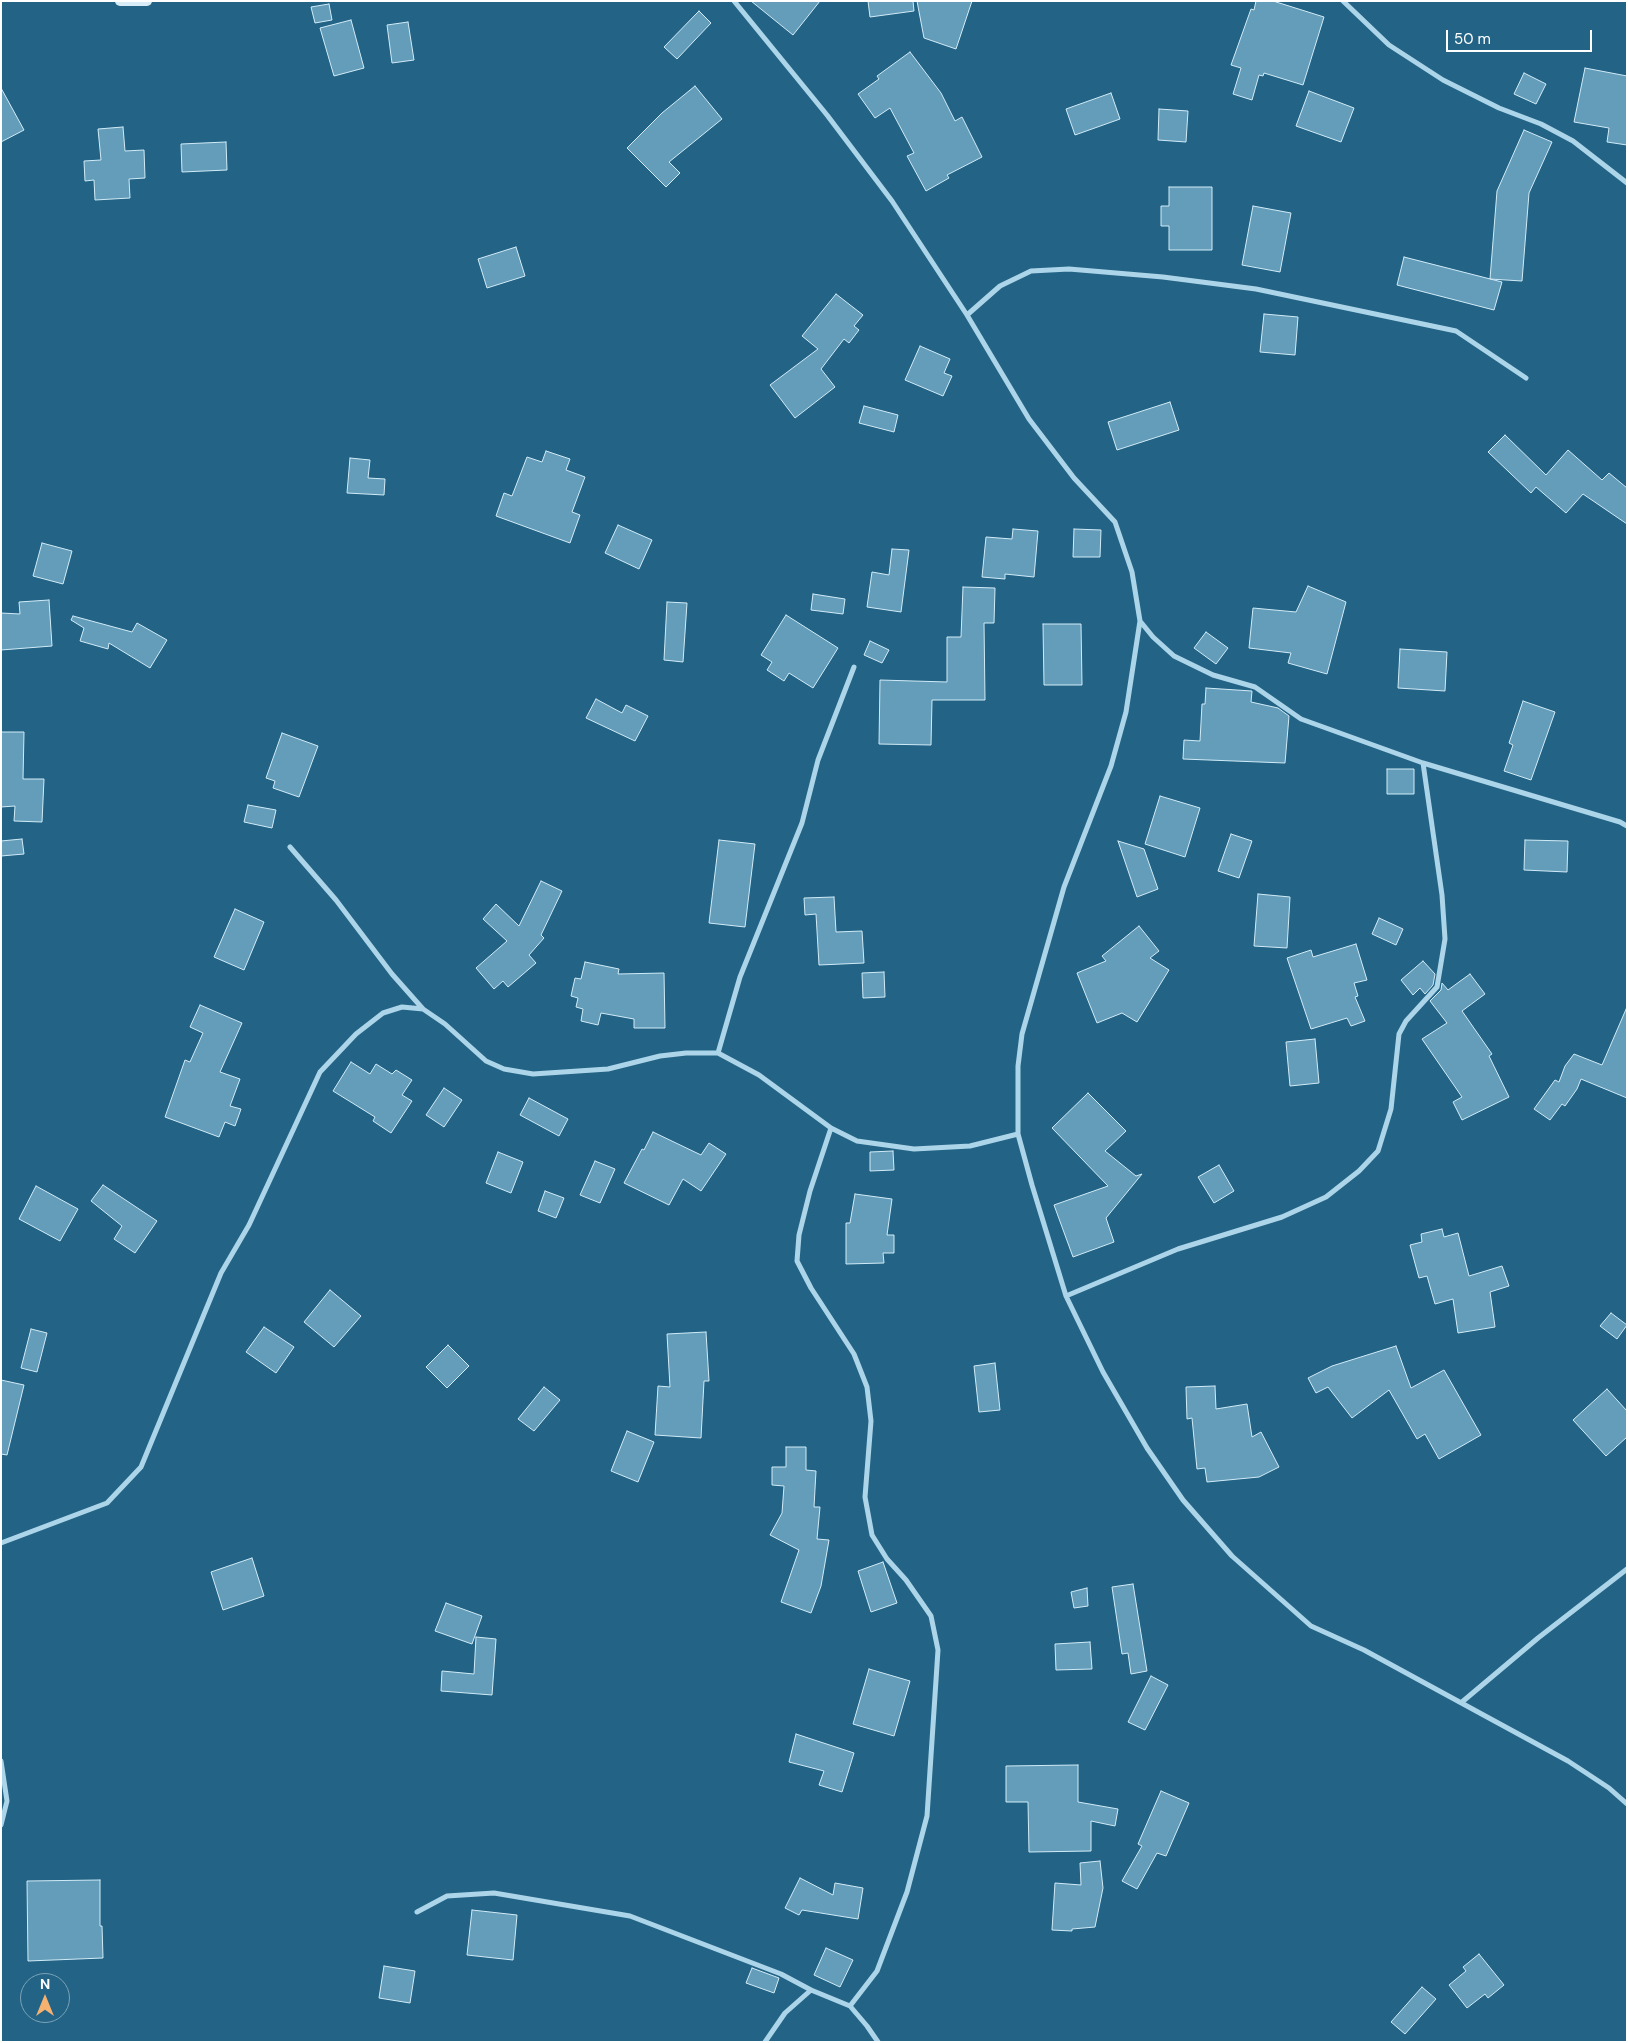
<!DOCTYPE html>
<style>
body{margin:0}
#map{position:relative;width:1628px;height:2043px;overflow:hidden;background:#236486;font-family:"DM Sans",sans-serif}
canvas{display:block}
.frame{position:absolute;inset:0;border:2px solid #fff;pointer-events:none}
.north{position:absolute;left:20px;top:1973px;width:50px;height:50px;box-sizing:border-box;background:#236486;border:1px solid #7ba2b6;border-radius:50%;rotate:0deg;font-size:14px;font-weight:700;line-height:20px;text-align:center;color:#fff}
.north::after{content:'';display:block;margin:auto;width:18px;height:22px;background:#f4b170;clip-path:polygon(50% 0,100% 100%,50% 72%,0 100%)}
.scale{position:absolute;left:1446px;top:30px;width:146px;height:22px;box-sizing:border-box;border:2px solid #fff;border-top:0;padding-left:6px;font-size:15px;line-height:18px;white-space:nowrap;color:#fff;-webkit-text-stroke:4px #236486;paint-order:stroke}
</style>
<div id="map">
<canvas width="1628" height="2043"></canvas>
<div class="frame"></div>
<div class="north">N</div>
<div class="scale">50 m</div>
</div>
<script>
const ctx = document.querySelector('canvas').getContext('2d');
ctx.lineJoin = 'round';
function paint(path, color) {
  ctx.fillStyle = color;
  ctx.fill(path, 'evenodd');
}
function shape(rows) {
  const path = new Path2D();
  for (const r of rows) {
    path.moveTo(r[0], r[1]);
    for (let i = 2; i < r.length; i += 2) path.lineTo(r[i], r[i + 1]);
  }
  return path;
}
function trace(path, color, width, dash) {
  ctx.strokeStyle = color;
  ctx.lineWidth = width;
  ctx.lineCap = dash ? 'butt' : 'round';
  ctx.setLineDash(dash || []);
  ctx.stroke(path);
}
const building = shape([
 [751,1,820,1,793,35,751,1],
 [868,1,913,1,914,11,870,17,868,1],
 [917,1,972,1,956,49,924,38,917,1],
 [1256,1,1273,1,1324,17,1303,85,1264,73,1263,76,1259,75,1252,100,1233,94,1241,68,1231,65,1251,9,1254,10,1256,1],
 [329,4,332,20,315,23,311,7,329,4],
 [699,11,711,23,677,59,664,47,699,11],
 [351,20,364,68,334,76,320,28,351,20],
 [408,22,414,60,392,63,387,25,408,22],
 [910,52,941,93,955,121,962,117,982,157,947,175,949,178,926,191,907,156,914,153,890,108,875,118,858,94,879,79,877,76,910,52],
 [1585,68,1627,76,1627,145,1607,142,1609,128,1574,122,1585,68],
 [1524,73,1546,84,1536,104,1514,94,1524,73],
 [695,86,722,119,669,162,680,173,666,187,627,148,662,113,695,86],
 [1,88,24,130,1,142,1,88],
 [1309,91,1354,108,1341,142,1296,126,1309,91],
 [1111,93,1120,119,1075,135,1066,109,1111,93],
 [1159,109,1188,111,1186,142,1158,140,1159,109],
 [123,127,125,151,144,150,145,178,129,179,130,198,95,200,94,180,85,181,84,161,101,160,98,129,123,127],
 [1524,130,1552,142,1529,193,1522,281,1490,279,1497,191,1524,130],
 [226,142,227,170,182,172,181,144,226,142],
 [1169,187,1212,187,1212,250,1169,250,1169,226,1161,226,1161,206,1169,206,1169,187],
 [1253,206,1291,213,1280,272,1242,265,1253,206],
 [516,247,525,276,487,288,478,259,516,247],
 [1404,257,1502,282,1494,310,1397,285,1404,257],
 [836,294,863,315,854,326,859,330,849,343,844,339,821,369,835,387,795,418,770,385,818,349,802,336,836,294],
 [1264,314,1298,317,1295,355,1260,352,1264,314],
 [920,346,950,359,944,373,952,376,943,396,905,380,920,346],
 [1170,402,1179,430,1117,450,1108,422,1170,402],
 [864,406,898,415,894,432,859,423,864,406],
 [1505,435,1546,475,1568,450,1602,480,1609,473,1627,488,1627,524,1583,494,1566,513,1536,487,1531,493,1488,452,1505,435],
 [546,451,570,459,566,470,585,477,572,512,580,515,570,543,496,516,504,493,512,496,527,457,542,462,546,451],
 [350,458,370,460,368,478,385,479,384,495,347,493,350,458],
 [618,525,652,540,639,569,605,553,618,525],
 [1013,529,1038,531,1034,577,1005,574,1005,579,982,577,986,537,1012,539,1013,529],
 [1074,529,1101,530,1100,557,1073,557,1074,529],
 [42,543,72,551,63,584,33,576,42,543],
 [892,549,909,550,901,612,867,607,872,572,889,575,892,549],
 [1308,586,1346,602,1327,674,1288,663,1291,653,1249,648,1253,608,1296,612,1308,586],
 [963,587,995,588,994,623,984,623,985,700,932,700,931,745,879,744,880,680,947,682,947,637,961,637,963,587],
 [813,594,845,599,843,614,811,610,813,594],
 [49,600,52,646,1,650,1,613,20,614,19,602,49,600],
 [667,602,687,603,683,662,664,660,667,602],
 [786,615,838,648,813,688,789,673,784,681,767,670,772,662,761,655,786,615],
 [73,616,132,632,137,623,167,640,150,668,109,643,108,649,80,641,84,628,71,620,73,616],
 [1043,624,1081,624,1082,685,1044,685,1043,624],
 [1206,632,1228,648,1216,664,1194,648,1206,632],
 [870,641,889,650,882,663,864,655,870,641],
 [1400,649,1447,652,1445,691,1398,688,1400,649],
 [1206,688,1252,691,1251,702,1278,708,1289,716,1285,763,1183,759,1184,740,1200,741,1202,704,1205,704,1206,688],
 [596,699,622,713,626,705,648,716,635,741,586,718,596,699],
 [1523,701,1555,712,1531,780,1504,771,1513,745,1509,743,1523,701],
 [1,732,24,732,23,779,44,779,42,822,14,821,15,806,1,807,1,732],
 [282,733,318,746,299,797,273,788,275,781,266,778,282,733],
 [1387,769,1414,769,1414,794,1387,794,1387,769],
 [1160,796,1200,808,1185,857,1145,844,1160,796],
 [248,805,276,810,272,828,244,822,248,805],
 [1231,834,1252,841,1239,878,1218,871,1231,834],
 [22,839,24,854,1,856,1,841,22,839],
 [719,840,755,844,745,927,709,923,719,840],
 [1525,840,1568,841,1567,872,1524,870,1525,840],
 [1118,841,1144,849,1158,889,1137,897,1118,841],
 [541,881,562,891,541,935,544,938,529,955,536,963,508,987,503,981,494,989,476,968,507,941,483,919,496,904,519,926,541,881],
 [1258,894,1290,897,1287,948,1254,946,1258,894],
 [834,897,836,932,862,931,864,963,819,965,816,914,805,915,804,898,834,897],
 [235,909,264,922,244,970,214,957,235,909],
 [1379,918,1403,929,1396,945,1372,934,1379,918],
 [1139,926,1159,951,1150,958,1169,970,1137,1022,1122,1013,1097,1023,1077,973,1106,961,1102,956,1139,926],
 [1356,944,1367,980,1354,983,1358,996,1355,997,1365,1021,1351,1026,1347,1018,1311,1029,1287,958,1311,950,1313,957,1356,944],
 [1423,961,1435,974,1433,985,1425,994,1420,988,1413,995,1401,980,1423,961],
 [585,962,619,969,618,974,664,973,665,1028,634,1028,634,1019,601,1013,598,1025,581,1021,583,1009,576,1007,578,998,571,996,575,978,581,979,585,962],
 [884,972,885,997,863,998,862,973,884,972],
 [1470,974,1485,994,1462,1011,1492,1054,1489,1056,1509,1097,1462,1120,1453,1102,1462,1097,1422,1039,1447,1023,1430,1001,1441,990,1442,983,1448,990,1470,974],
 [200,1005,242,1023,220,1072,240,1079,230,1106,241,1109,235,1126,225,1122,219,1137,165,1117,185,1060,190,1062,203,1033,190,1027,200,1005],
 [1627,1007,1627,1098,1581,1079,1577,1089,1565,1106,1562,1104,1550,1120,1534,1109,1555,1080,1559,1082,1565,1066,1574,1054,1602,1065,1627,1007],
 [1315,1039,1319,1083,1290,1086,1286,1042,1315,1039],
 [351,1062,370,1074,376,1064,392,1074,396,1070,412,1080,402,1095,412,1101,391,1133,373,1121,375,1117,333,1091,351,1062],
 [444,1088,462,1100,444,1127,426,1115,444,1088],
 [1088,1093,1126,1131,1105,1151,1136,1176,1142,1174,1106,1218,1114,1242,1073,1257,1054,1205,1108,1186,1052,1128,1088,1093],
 [529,1098,568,1119,559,1136,520,1115,529,1098],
 [653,1132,701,1155,709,1143,726,1154,701,1191,683,1179,669,1205,624,1183,642,1149,644,1150,653,1132],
 [893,1151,894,1170,870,1171,870,1152,893,1151],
 [498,1152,523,1162,511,1193,486,1183,498,1152],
 [595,1161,615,1169,600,1203,580,1195,595,1161],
 [1219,1165,1234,1191,1214,1203,1198,1177,1219,1165],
 [103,1185,157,1221,135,1253,114,1239,122,1226,91,1201,103,1185],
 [36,1186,78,1209,60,1241,19,1219,36,1186],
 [545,1191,564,1198,556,1218,538,1211,545,1191],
 [855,1194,892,1199,887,1235,894,1235,894,1253,883,1253,884,1263,846,1264,846,1223,850,1223,855,1194],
 [1442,1229,1444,1237,1458,1233,1469,1276,1502,1266,1509,1286,1490,1292,1495,1327,1458,1333,1453,1299,1435,1304,1427,1276,1419,1278,1410,1245,1422,1242,1421,1234,1442,1229],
 [330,1290,361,1316,334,1347,304,1322,330,1290],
 [1611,1313,1627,1325,1617,1339,1600,1326,1611,1313],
 [264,1327,294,1347,276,1373,246,1352,264,1327],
 [31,1329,47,1333,37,1372,21,1368,31,1329],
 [706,1332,709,1381,704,1381,701,1438,655,1435,658,1386,670,1387,667,1334,706,1332],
 [448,1345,469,1366,447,1388,426,1367,448,1345],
 [1396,1346,1411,1388,1444,1370,1481,1435,1439,1459,1425,1434,1417,1439,1389,1390,1352,1418,1328,1387,1316,1393,1308,1378,1332,1366,1396,1346],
 [995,1363,1000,1410,979,1412,974,1366,995,1363],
 [1,1380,24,1385,7,1455,1,1454,1,1380],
 [1215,1386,1216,1409,1247,1404,1252,1437,1261,1432,1279,1467,1259,1477,1207,1482,1205,1468,1197,1469,1192,1418,1187,1419,1186,1387,1215,1386],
 [544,1387,560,1400,534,1431,518,1419,544,1387],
 [1607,1389,1627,1411,1627,1437,1606,1456,1573,1420,1607,1389],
 [627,1431,654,1442,638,1482,611,1471,627,1431],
 [786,1447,806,1447,806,1470,816,1471,814,1507,820,1507,817,1539,829,1540,821,1586,811,1613,781,1602,799,1550,770,1535,782,1513,784,1486,772,1485,772,1467,786,1467,786,1447],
 [252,1558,264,1596,223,1610,211,1572,252,1558],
 [883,1562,897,1603,871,1612,858,1571,883,1562],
 [1133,1584,1147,1671,1131,1674,1128,1653,1122,1654,1112,1587,1133,1584],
 [1087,1588,1088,1606,1074,1608,1071,1592,1087,1588],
 [446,1603,482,1616,472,1644,435,1631,446,1603],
 [476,1637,496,1639,492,1695,441,1691,442,1671,474,1674,476,1637],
 [1090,1642,1092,1669,1056,1670,1055,1644,1090,1642],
 [869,1669,910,1681,894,1736,853,1724,869,1669],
 [1151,1676,1168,1685,1145,1730,1128,1722,1151,1676],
 [796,1734,854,1753,842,1792,819,1785,824,1771,789,1762,796,1734],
 [1078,1765,1078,1802,1118,1809,1115,1826,1091,1821,1091,1851,1029,1852,1028,1802,1006,1802,1006,1766,1078,1765],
 [1161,1791,1189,1803,1166,1856,1157,1853,1137,1889,1122,1881,1142,1846,1138,1844,1161,1791],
 [1100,1861,1103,1888,1095,1927,1072,1929,1072,1931,1052,1930,1055,1883,1081,1885,1080,1863,1100,1861],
 [800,1878,833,1895,835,1883,863,1888,858,1919,802,1910,799,1915,785,1908,800,1878],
 [100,1880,100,1926,102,1926,103,1958,28,1961,27,1881,100,1880],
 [472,1910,517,1915,513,1960,467,1955,472,1910],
 [826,1948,853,1960,840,1987,814,1975,826,1948],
 [1479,1954,1504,1985,1488,1998,1485,1994,1467,2008,1449,1985,1466,1971,1463,1967,1479,1954],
 [384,1966,415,1971,410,2003,379,1998,384,1966],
 [752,1968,779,1978,774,1993,746,1983,752,1968],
 [1422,1987,1436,1999,1405,2034,1391,2022,1422,1987]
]);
const street = shape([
 [734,1,827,115,892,201,967,315,1029,419,1074,478,1115,522,1132,572,1140,621,1126,712,1111,766,1064,887,1022,1034,1018,1066,1018,1134,1032,1185,1066,1296,1103,1372,1147,1448,1183,1500,1232,1556,1311,1626,1364,1650,1568,1761,1609,1788,1627,1804],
 [1343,1,1389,45,1443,80,1499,108,1541,124,1573,141,1627,183],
 [967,315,1000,286,1031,271,1069,269,1163,277,1256,289,1456,331,1526,378],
 [1140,621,1153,637,1174,656,1213,675,1255,687,1301,719,1423,763,1620,822,1627,826],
 [290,847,336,900,392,974,423,1009],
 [718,1053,740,977,802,823,818,760,854,667],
 [831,1128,810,1191,799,1235,797,1261,811,1288,854,1354,867,1387,871,1421,865,1497,872,1535,887,1559,906,1580,931,1616,938,1650,927,1816,907,1892,877,1971,850,2006],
 [1066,1296,1178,1249,1282,1217,1326,1197,1359,1171,1378,1151,1391,1109,1399,1034,1406,1021,1437,987,1445,939,1442,895,1423,763],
 [1,1543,107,1503,141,1467,221,1273,249,1225,320,1072,356,1034,383,1013,402,1007,423,1009,445,1024,486,1061,504,1069,533,1074,608,1069,660,1056,686,1053,718,1053,759,1075,831,1128,857,1141,914,1149,970,1146,1018,1134],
 [1462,1702,1538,1638,1627,1569],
 [1,1761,7,1801,1,1825],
 [417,1912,447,1896,494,1893,630,1916,781,1974,811,1990,850,2006,867,2026,878,2042],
 [765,2042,785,2013,811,1990]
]);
const secondary = shape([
 [120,1,147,1]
]);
paint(building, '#649db9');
trace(building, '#d1ebf7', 1);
trace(street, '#add5e9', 5);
trace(secondary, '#d8ecf7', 10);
</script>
